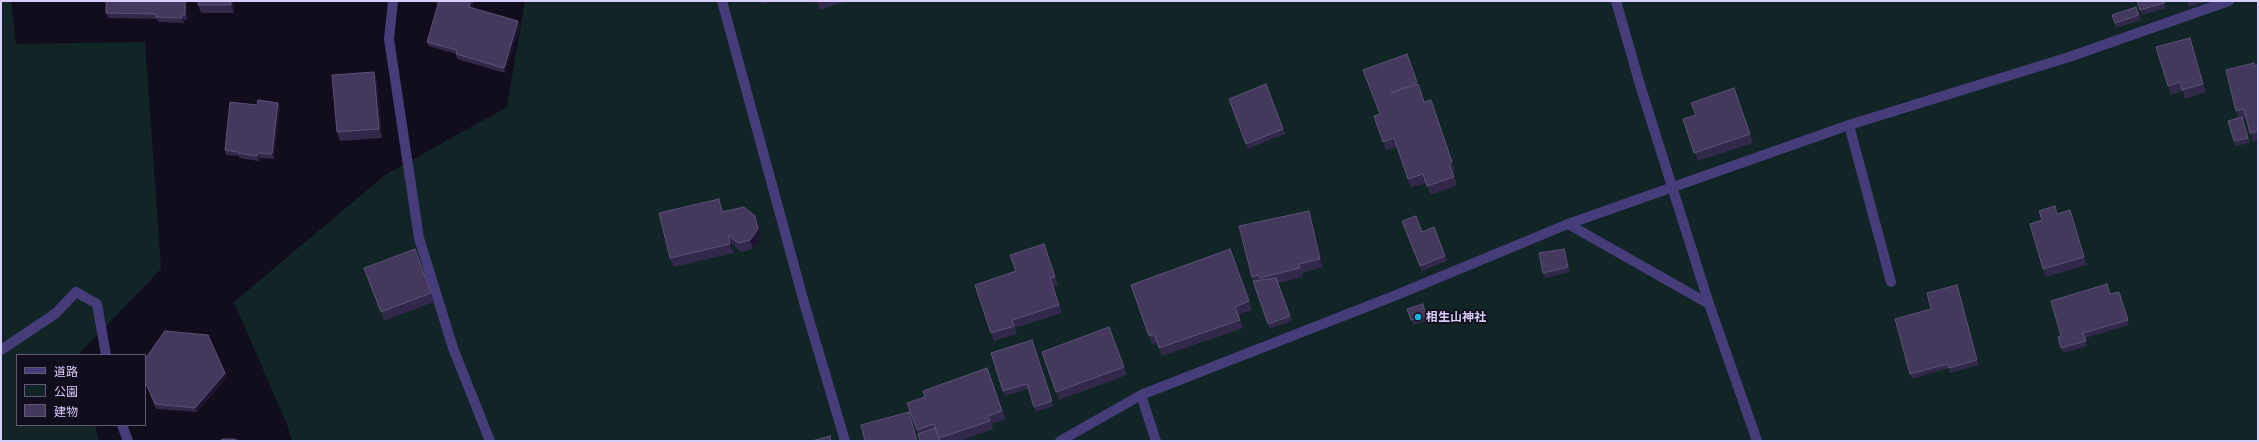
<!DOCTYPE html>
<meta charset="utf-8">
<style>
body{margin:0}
#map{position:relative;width:2259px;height:442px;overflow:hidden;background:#120d1d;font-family:"Alegreya Sans","Noto Sans JP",sans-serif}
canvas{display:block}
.frame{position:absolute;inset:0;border:2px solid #d8cefb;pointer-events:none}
.legend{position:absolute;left:16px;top:354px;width:130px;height:72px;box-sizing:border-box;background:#120d1d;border:1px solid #615a76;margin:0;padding:5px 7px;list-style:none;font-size:12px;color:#d8cefb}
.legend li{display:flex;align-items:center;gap:8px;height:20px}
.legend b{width:20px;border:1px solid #615a76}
</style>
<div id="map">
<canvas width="2259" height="442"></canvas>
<div class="frame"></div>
<ul class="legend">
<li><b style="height:5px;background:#463c79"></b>道路</li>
<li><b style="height:11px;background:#112527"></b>公園</li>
<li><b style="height:11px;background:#44395d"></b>建物</li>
</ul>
</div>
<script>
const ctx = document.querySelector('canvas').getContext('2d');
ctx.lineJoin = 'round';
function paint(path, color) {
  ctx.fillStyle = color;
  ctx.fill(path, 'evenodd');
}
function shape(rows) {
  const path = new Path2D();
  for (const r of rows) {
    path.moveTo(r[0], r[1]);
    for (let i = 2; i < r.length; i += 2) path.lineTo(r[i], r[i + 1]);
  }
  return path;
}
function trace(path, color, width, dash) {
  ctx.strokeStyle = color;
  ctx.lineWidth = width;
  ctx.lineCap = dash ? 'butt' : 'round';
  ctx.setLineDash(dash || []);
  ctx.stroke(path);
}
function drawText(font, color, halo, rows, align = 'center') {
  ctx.font = font + ' "Alegreya Sans","Noto Sans JP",sans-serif';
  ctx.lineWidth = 3.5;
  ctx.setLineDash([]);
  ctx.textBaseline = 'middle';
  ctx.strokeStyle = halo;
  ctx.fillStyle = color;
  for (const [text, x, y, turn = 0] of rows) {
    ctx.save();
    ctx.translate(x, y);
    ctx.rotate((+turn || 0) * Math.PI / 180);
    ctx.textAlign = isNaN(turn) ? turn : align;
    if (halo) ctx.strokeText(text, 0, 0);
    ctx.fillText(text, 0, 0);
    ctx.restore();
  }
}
const green = shape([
 [1,1,11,1,16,44,145,42,161,269,78,355,17,355,17,425,95,425,99,441,1,441],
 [525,1,2258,1,2258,441,292,441,288,427,234,302,385,175,507,107]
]);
const minor = shape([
 [393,1,389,39,419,238,453,348,490,441],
 [722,1,805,306,845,441],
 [1616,1,1640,85,1709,304,1757,441],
 [1849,125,1891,282],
 [1568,224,1709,304],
 [1,350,56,313,76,292,97,304,106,355],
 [1141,395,1156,441],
 [122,425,128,441],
 [1060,441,1141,395,1394,296,1568,224,1849,125,2069,57,2229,1]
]);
const wall = shape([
 [187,1,187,20,184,20,184,23,158,22,157,19,108,18,106,13],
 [198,1,234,1,234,13,201,13,198,5],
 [431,1,474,1,472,8,518,21,520,26,505,73,457,59,456,54,429,46,427,42,439,4],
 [761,1,774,1,762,4],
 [809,1,847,1,820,10,817,1,810,3],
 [2137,1,2164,1,2166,8,2142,15],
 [2187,1,2210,1,2189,7],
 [2136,7,2141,20,2116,28,2112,15],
 [2193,46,2206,92,2185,99,2183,91,2171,95,2168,86],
 [1407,54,1424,102,1431,100,1455,171,1453,172,1457,185,1431,195,1426,183,1411,188,1397,147,1386,150,1374,116,1380,114],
 [2258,65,2258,140,2253,142,2250,133,2247,118,2243,119,2250,143,2235,146,2234,141,2239,118,2236,111,2255,66],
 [377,81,382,138,340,141,337,132],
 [1266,84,1285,134,1248,149,1229,99],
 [1734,88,1753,143,1698,161,1683,119,1696,115],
 [278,103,280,107,274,159,259,158,259,161,239,158,239,156,226,155,225,150,257,105],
 [2055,206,2057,214,2073,219,2087,265,2046,277,2043,269,2042,220],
 [722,208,723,212,758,224,761,238,753,249,741,252,731,243,734,253,674,267,670,258],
 [1312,219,1323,267,1302,273,1303,277,1278,283,1292,321,1270,329,1252,277],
 [1402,221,1422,232,1434,227,1447,261,1422,271],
 [1044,244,1058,285,1053,287,1062,313,1015,328,1017,334,994,341,991,333,1016,271],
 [415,249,434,302,384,321,381,312],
 [1230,249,1252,310,1238,315,1243,328,1162,356,1157,343,1152,344,1131,285],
 [1564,249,1565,253,1570,272,1545,278,1543,273],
 [1958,290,1979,365,1950,373,1949,368,1912,379,1910,374,1931,309],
 [2119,292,2129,325,2085,338,2087,346,2063,353,2061,348,2061,336,2110,294],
 [1423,304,1428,321,1413,325,1407,309],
 [1109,327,1127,375,1059,400,1042,352],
 [1032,340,1053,406,1036,412,1028,389,1005,396,991,353],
 [987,368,1006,419,992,424,993,429,960,441,920,441,918,434,907,403,925,397],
 [225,373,227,377,197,412,156,409,145,382]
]);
const shadedWall = shape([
 [185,1,187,1,187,20,185,15],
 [231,1,234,1,234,13,231,5],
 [471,1,474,1,471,12,469,7],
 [182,15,184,20,184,23,182,18],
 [518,21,520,26,505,73,504,68],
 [2190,38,2193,46,2206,92,2203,84],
 [374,72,377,81,382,138,379,129],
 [278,103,280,107,274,159,272,154],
 [258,153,259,158,259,161,257,156],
 [2070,210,2073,219,2087,265,2084,257],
 [1309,211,1312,219,1323,267,1320,259],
 [755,216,758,224,761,238,753,249,750,240],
 [728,235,731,243,734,253,730,244],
 [1564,249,1565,253,1570,272,1568,267],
 [1957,285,1958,290,1979,365,1977,360],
 [225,373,227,377,197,412,195,408]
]);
const building = shape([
 [106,1,185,1,185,15,182,15,182,18,156,17,156,14,106,13,106,1],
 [198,1,231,1,231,5,198,5,198,1],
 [439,1,471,1,469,7,518,21,504,68,456,54,457,50,427,42,439,1],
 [2137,1,2164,1,2164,3,2140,10,2137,1],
 [2136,7,2139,15,2115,23,2112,15,2136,7],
 [2190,38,2203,84,2182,90,2180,82,2168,86,2156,47,2190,38],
 [1407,54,1417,82,1391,93,1418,84,1424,102,1431,100,1452,162,1449,164,1454,177,1427,186,1423,174,1408,179,1394,138,1383,142,1374,116,1380,114,1363,70,1407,54],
 [2254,63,2255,66,2258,65,2258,131,2250,133,2244,109,2236,111,2226,70,2254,63],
 [374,72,379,129,337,132,332,75,374,72],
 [1266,84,1283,129,1246,144,1229,99,1266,84],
 [1734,88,1750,134,1694,153,1683,119,1696,115,1691,103,1734,88],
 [258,100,278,103,272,154,258,153,257,156,238,153,238,152,225,150,230,102,257,105,258,100],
 [2242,117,2248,138,2234,141,2228,121,2242,117],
 [719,199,722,212,744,207,755,216,758,229,750,240,738,243,728,235,730,244,670,258,659,213,719,199],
 [2055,206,2057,214,2070,210,2084,257,2043,269,2030,224,2042,220,2039,211,2055,206],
 [1309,211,1320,259,1299,264,1300,268,1260,278,1259,275,1252,277,1239,226,1309,211],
 [1416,216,1422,232,1434,227,1445,256,1420,266,1402,221,1416,216],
 [1044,244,1055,277,1050,278,1059,305,1012,320,1014,326,991,333,975,285,1016,271,1010,255,1044,244],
 [415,249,431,293,381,312,364,268,415,249],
 [1230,249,1249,301,1235,307,1240,320,1159,348,1154,334,1149,336,1131,285,1230,249],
 [1564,249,1568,267,1543,273,1539,253,1564,249],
 [1276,278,1290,316,1268,324,1253,281,1276,278],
 [2107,284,2110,294,2119,292,2128,320,2083,333,2086,341,2061,348,2058,337,2061,336,2051,301,2107,284],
 [1957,285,1977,360,1949,368,1947,364,1910,374,1895,319,1931,309,1927,293,1957,285],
 [1423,304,1426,316,1411,320,1407,309,1423,304],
 [1109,327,1124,367,1056,392,1042,352,1109,327],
 [165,331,208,335,225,373,195,408,155,404,145,381,145,359,165,331],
 [1032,340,1052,401,1034,407,1027,384,1003,391,991,353,1032,340],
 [987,368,1002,411,988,416,990,421,939,438,934,424,917,430,907,403,925,397,923,391,987,368],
 [909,412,917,441,865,441,861,425,909,412],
 [935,428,940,441,920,441,918,434,935,428],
 [830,436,831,441,812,441,830,436],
 [223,439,234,439,239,441,219,441,223,439]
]);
const markers = [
 [1418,317,4,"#11b5e3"]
];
const poiNames = [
 ["相生山神社",1426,317]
];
paint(green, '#112527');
trace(minor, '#463c79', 10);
paint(wall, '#32284a');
paint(shadedWall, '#1e1530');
paint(building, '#44395d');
trace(building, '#5b5176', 1);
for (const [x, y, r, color] of markers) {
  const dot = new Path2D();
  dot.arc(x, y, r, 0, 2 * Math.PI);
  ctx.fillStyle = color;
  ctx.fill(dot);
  trace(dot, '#120d1d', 1.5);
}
drawText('bold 12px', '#d8cefb', '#120d1d', poiNames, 'left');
</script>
